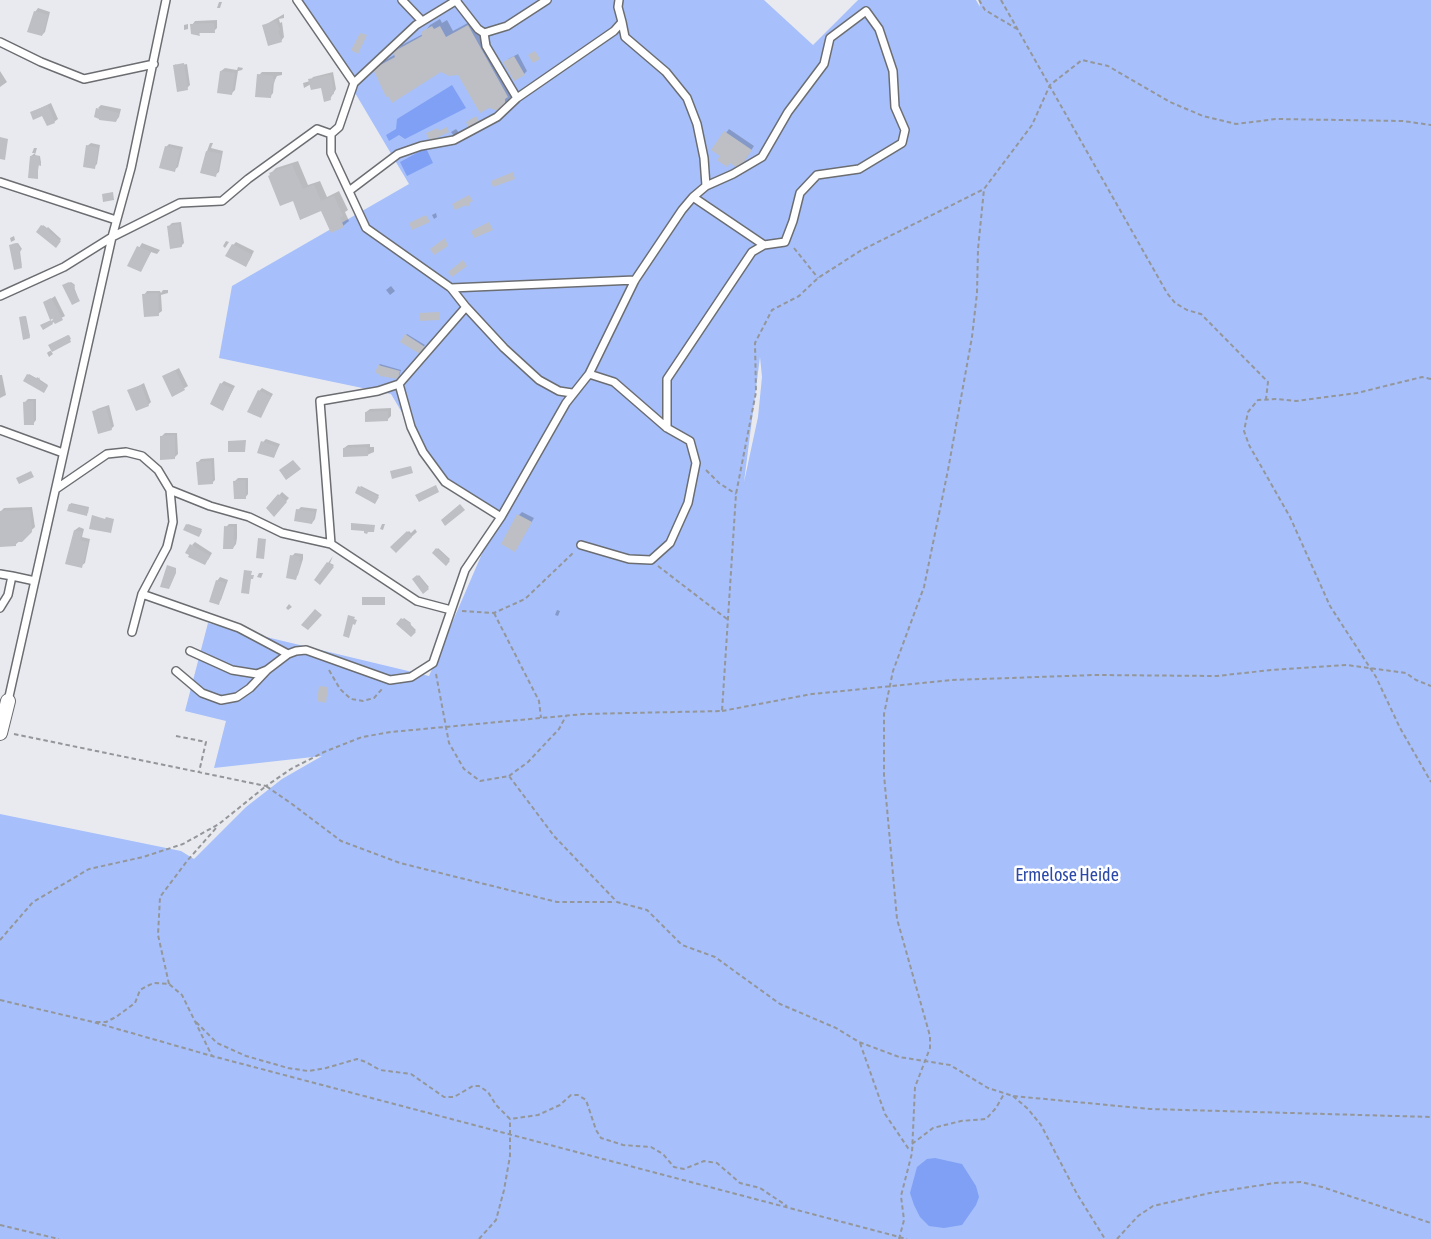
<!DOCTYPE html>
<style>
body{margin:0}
canvas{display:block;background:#e8eaef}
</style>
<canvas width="1431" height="1239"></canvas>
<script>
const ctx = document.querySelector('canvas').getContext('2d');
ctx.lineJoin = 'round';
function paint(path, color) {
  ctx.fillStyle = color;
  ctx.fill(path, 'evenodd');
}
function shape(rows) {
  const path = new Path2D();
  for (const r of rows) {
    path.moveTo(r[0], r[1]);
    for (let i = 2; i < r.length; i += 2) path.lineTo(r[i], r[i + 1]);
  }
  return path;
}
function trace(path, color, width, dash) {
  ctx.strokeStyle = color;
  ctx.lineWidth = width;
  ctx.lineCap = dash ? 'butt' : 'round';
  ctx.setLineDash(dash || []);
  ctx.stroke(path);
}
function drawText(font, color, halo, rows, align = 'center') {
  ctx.font = font + ' "Asap Condensed",sans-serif';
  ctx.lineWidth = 5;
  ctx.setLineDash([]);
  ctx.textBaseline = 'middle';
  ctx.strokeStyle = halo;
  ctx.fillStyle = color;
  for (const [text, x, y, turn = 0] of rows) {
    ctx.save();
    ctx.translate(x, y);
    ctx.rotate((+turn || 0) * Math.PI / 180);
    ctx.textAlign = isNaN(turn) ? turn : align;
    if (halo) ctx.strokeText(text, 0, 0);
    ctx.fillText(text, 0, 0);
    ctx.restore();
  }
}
const green = shape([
 [300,0,764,0,813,45,858,0,976,0,980,7,979,0,1431,0,1431,1239,0,1239,0,814,181,851,194,859,246,807,282,779,322,756,214,768,226,721,185,711,208,623,429,676,497,519,442,480,391,394,219,358,232,286,409,184],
 [760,357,762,377,758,417,744,482]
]);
const water = shape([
 [452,85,466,108,405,139,399,135,389,141,386,135,396,129,397,119],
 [426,148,433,163,407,176,400,162],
 [935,1158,962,1164,976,1186,979,1197,976,1205,962,1225,944,1228,929,1226,920,1217,914,1205,910,1193,917,1167,927,1159]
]);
const shadow = shape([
 [219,2,222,2,220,8,217,8],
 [38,8,50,12,45,32,42,35,35,12],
 [284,14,284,18,279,19,280,23,282,22,284,37,281,41,263,26],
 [440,19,442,23,447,20,453,31,475,19,515,89,512,92,511,97,504,105,459,74,441,70,375,70,382,62,396,54,395,53,402,45,423,34,430,25],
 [217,20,217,28,214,31,201,32,199,34,192,25,195,21],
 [188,24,188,29,184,30,184,25],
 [518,54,527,71,524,74,508,59],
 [176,64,176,66,187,64,190,85,187,88,175,65],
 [238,67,243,68,242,70,238,71,235,90,231,94,221,71,225,68,237,70],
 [0,71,7,82,0,87],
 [262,72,282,72,282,75,277,76,274,82,273,93,270,97,259,75],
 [333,72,336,89,330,99,322,86,311,84,304,88,303,83,310,81,313,77],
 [51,103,58,119,54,122,43,114,32,112],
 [101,105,121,109,119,117,116,121,98,108],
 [456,129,459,133,454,136,451,132],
 [729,129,754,146,742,164,714,149],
 [91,143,100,145,97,164,94,167,87,146],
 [210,143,213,143,211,148,223,151,219,172,215,175,207,151],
 [169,144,183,147,178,167,174,170,166,147],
 [34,148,37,148,35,155,40,156,41,163,39,164,37,177,31,156,35,153,32,153],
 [298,161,308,185,320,181,327,197,339,191,348,210,345,212,349,221,343,226,321,209,294,199,271,173,276,168],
 [436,213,437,217,434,219,432,215],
 [181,222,184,243,181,246,169,226,172,223],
 [43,225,47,228,48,227,61,239,56,246,38,232],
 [14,236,15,240,11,242,10,238],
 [226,241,229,242,225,248,223,246],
 [236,242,254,251,249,261,233,245],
 [18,243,22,249,20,251,22,267,12,244],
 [142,243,160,250,157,254,151,252,141,270,129,265],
 [71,282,75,285,74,287,79,300,65,285],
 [391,286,395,291,390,295,386,290],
 [163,290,168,290,168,293,161,295,162,311,158,314,144,295,147,291,160,291,161,293],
 [55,296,65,316,52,323,43,324,54,320,45,303],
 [26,316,30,336,29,337,21,317],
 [407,334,425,345,419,352,406,335],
 [69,335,71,339,51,351,53,354,49,357,47,353,48,352,52,350,51,344],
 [380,364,401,370,399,376,398,378,379,365],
 [179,368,188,386,173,395,164,376],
 [29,374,38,379,40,377,39,379,48,385,45,390,28,375],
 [0,375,2,375,6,395,0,398],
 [224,381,235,386,223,409,221,384],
 [144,383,151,402,148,405,129,391],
 [262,388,273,394,260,417,259,391],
 [28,399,36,399,36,420,33,424,25,402],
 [109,405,114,426,111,429,93,412,97,409],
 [391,408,391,416,388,419,366,412,370,409],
 [165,433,177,433,178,454,174,458,161,437],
 [266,439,280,444,274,457,263,442],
 [370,444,370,447,374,447,374,452,367,455,344,448,348,445],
 [214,458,215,480,212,483,198,462,201,459],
 [238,478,248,478,248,494,245,498,234,482],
 [361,486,379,495,376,501,360,487],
 [282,492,289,498,274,515,268,508],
 [71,503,89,507,88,513,86,514,70,505],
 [32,507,35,527,15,545,1,511,4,508],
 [301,507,317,509,315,519,312,523,298,510],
 [522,512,534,518,515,550,519,515],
 [188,524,202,529,200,534,187,525],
 [229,524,237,524,237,538,236,544,233,548,226,527],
 [382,524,385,524,383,530,380,529],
 [79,527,84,529,82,537,90,539,85,563,81,566,67,562,75,530],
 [415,529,417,532,396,551,392,547,409,531,411,533],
 [195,542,212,553,208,560,192,545],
 [438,548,450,559,446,564,434,553],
 [295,553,303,554,303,559,298,575,295,578,292,556],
 [333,556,330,563,334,565,320,583,316,580],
 [259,573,263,573,261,578,257,577],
 [419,575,429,587,423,592,414,580],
 [220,577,228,580,221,600,218,603,217,581],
 [289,604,292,607,288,610,286,608],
 [557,610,560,611,558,616,555,615],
 [404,618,411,623,410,624,416,630,411,635,398,624]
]);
const building = shape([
 [34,11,48,15,42,36,27,32],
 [276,21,280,30,278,31,282,42,268,46,262,25],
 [214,23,215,33,199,33,200,36,191,34,190,24],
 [468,25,508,97,505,99,505,106,499,111,489,108,480,113,458,75,449,76,441,72,392,103,388,96,386,97,373,69,395,57,393,52,422,36,421,32,432,26,434,29,440,26,446,37],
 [360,33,367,35,358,54,351,50],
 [535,51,540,59,533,63,528,55],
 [514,56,525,75,514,81,503,62],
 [184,63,188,90,177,92,173,65],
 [220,71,235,73,232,95,217,93],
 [257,74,273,76,273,79,275,79,274,84,272,84,271,98,255,97],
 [331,75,334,94,330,95,331,100,324,102,321,88,311,90,308,79],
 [48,105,55,123,47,126,42,116,33,120,30,112],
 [96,108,119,113,116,122,99,120,99,119,94,117],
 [476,116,480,123,469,129,466,122],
 [447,127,449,132,430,141,426,133,438,128,439,131],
 [724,131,752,150,739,169,730,163,727,167,717,160,720,156,711,150],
 [0,137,8,139,5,160,0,159],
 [86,145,98,148,95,169,83,167],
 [165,146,180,150,175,172,159,168],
 [206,151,221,154,216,177,200,173],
 [30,156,39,156,39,161,41,161,41,166,38,165,38,179,28,178],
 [292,165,303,189,314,185,321,201,334,196,343,216,340,217,344,227,331,233,321,211,300,220,293,201,280,206,268,176,270,175,269,173],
 [513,172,515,179,493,187,491,181],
 [113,192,114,200,103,202,102,194],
 [469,195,473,201,469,203,470,205,467,207,466,205,455,210,452,204],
 [426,215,430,222,412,230,409,223],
 [489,222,493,230,474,238,471,231],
 [179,224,182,247,170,249,167,226],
 [41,225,50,230,48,231,61,241,56,248,36,232],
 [445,238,448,246,434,255,430,249],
 [17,243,21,251,19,252,22,268,14,270,9,245],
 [232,244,252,255,246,267,225,256],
 [137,246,151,252,141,272,127,266],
 [463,260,467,266,452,277,448,272],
 [69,282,71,284,73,283,75,288,73,289,80,301,72,305,62,285],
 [158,293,159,316,144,317,142,294],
 [51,298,63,320,55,324,52,320,57,317,50,320,43,302],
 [439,312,439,320,419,321,419,313],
 [25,316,30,338,23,340,19,317],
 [51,320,53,324,43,330,40,325],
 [405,334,425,347,420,354,400,342],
 [68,335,71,342,52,352,48,345],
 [378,365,400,371,398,379,380,376,380,374,375,373],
 [175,370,185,390,172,397,162,376],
 [27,374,36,379,37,377,40,379,39,381,48,386,44,393,23,381],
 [220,383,233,389,223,411,210,404],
 [141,385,149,406,136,411,127,390],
 [258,390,271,397,261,418,247,412],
 [33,401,34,425,24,425,23,402],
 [106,408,112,430,98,434,92,411],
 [388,411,388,421,365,422,365,412],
 [175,435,175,459,160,460,160,436],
 [246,440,245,452,228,452,228,441],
 [261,441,278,447,274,458,257,453],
 [367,447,368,456,343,457,343,448],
 [293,460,301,469,286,480,279,470],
 [211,461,213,484,198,485,196,462],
 [411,466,413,473,392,479,390,471],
 [31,471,34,477,19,484,16,478],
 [245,480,246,499,234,499,233,481],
 [436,485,439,492,419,502,415,495],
 [358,486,379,497,375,504,355,493],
 [278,494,287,502,274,517,266,508],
 [69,504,88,508,87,516,67,511],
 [460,504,465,510,445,526,441,520],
 [296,509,315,512,312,524,294,521],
 [30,510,32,532,22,542,16,542,16,546,0,547,0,511],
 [517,514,532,522,515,552,501,544],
 [92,515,105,519,106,517,114,519,111,533,89,529],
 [351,523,375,525,374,532,368,532,367,534,364,533,364,531,351,530],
 [186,524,202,531,199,537,183,530],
 [224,526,234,527,233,540,235,540,233,549,223,549],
 [74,530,82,532,80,540,88,542,82,568,65,564],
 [407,531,412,537,396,553,390,547],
 [258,538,266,539,264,559,256,558],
 [190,544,210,556,205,565,188,557,189,555,185,553],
 [436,548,450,561,446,566,432,553],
 [290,555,300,557,299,561,301,562,296,580,286,578],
 [327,562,334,567,320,585,314,580],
 [167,565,176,568,176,573,169,589,160,587],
 [244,570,252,571,251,575,254,575,253,579,251,579,249,594,241,593],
 [417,575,429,589,423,594,412,579],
 [216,580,225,583,219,605,209,602],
 [362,597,385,597,385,605,362,605],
 [315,609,322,615,308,630,301,625],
 [348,615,355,617,354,619,357,620,355,625,353,624,349,638,343,636],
 [401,618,411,624,410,626,416,632,411,637,396,624],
 [319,686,328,687,326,703,317,701]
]);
const path = shape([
 [979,0,985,10,1017,29],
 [1001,0,1167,293,1175,303,1187,310,1201,314,1268,382,1266,399],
 [794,248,818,278],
 [1431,379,1422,377,1357,393,1296,401,1277,399,1258,400,1248,412,1244,431,1249,445,1290,517,1330,606,1376,677,1400,728,1431,782],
 [706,470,719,483,736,494],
 [658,566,727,619],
 [462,611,494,613,525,599,573,553],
 [494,613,539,701,541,718],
 [329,670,340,689,351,699,363,701,374,698,382,689],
 [436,674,449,743,464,769,480,781,509,776,554,836,617,902,647,910,682,945,715,957,780,1004,836,1028,859,1042,899,1057,950,1065,988,1088,1013,1096,1150,1109,1431,1117],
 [722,711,812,694,952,680,1095,675,1217,676,1271,670,1347,665,1406,673,1416,680,1431,686],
 [14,734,266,786,291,769,324,752,362,737,391,732,584,714,722,711,736,494,756,392,755,343,772,310,799,296,818,278,860,251,984,189],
 [176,736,206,742,199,772],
 [509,776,528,762,559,729,566,716],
 [0,940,33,902,89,869,143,857,183,844,219,824,266,786,292,804,341,841,400,863,557,902,615,902],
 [169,984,158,935,160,897,187,861,217,827],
 [0,1000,93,1022,212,1056,907,1239],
 [96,1022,106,1022,116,1017,135,1003,140,990,147,986,154,983,169,984,182,995,212,1056],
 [196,1022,217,1043,246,1056,288,1068,308,1071,326,1068,357,1059,366,1062,380,1070,411,1074,444,1097,454,1097,473,1086,479,1086,488,1092,496,1105,510,1119,538,1115,560,1105,571,1095,578,1095,586,1100,596,1130,601,1138,623,1145,651,1147,663,1154,674,1167,684,1169,704,1161,717,1163,740,1183,760,1188,787,1206],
 [860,1043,885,1114,910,1151],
 [1013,1096,1028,1109,1041,1125,1077,1194,1105,1239],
 [912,1144,933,1128,961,1121,986,1119,996,1108,1004,1094],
 [0,1225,59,1239],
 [479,1239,496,1220,504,1190,510,1156,510,1119],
 [899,1239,904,1220,901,1196,912,1153,915,1087,930,1048,930,1036,897,919,884,775,884,714,893,671,924,587,948,470,972,337,977,293,978,249,984,189,1032,125,1050,85,1082,60,1108,66,1170,102,1203,116,1236,124,1276,119,1403,121,1431,125],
 [1117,1239,1138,1216,1153,1206,1210,1193,1275,1183,1301,1182,1322,1187,1431,1223]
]);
const service = shape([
 [297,0,354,83],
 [402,0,422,21],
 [457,2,478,29,484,33,507,26,547,0],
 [622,22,625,37,666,72,687,98,697,124,704,158,706,186],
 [484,33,486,46,517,98],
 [0,42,41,62,84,79,154,64],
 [0,182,116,220],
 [349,191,398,154,421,146,454,140,497,117,517,98,614,31,622,22,618,7,619,0],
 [451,288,635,280],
 [0,296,64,267,112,237,131,168,166,0],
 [466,307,504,348,539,380,559,391,572,393],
 [399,384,411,427,423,452,445,482,501,517],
 [667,428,667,379,752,252,764,245],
 [0,430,63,453],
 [56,489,107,454,126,452,142,456,158,470,170,490,210,506,249,517,282,533,331,544,417,601,451,610],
 [331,544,320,401,378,391,399,384,466,307,451,288,366,228,331,153,331,134],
 [581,545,629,559,651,560,670,543,688,503,696,463,690,441,667,428,614,382,589,374],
 [0,574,12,576],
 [142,594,239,628,288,654,296,651,306,650,390,680,411,677,433,663,465,570,501,517,566,403,589,374,635,280,682,210,693,197,706,186,733,174,762,157,788,112,824,64,830,38,866,11,879,29,893,71,895,107,905,130,902,143,859,169,817,175,800,193,793,221,785,242,764,245,693,197],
 [0,608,8,595,12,576,35,581],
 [132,632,142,594,167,547,173,522,170,490],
 [190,651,232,670,257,674,267,670,288,654],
 [176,671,202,693,221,700,237,697,250,688,267,670],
 [8,701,112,237,180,203,222,201,248,179,317,129,331,134,339,127,354,83,416,25,457,0]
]);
const minor = shape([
 [0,733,8,701]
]);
const parkNames = [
 ["Ermelose Heide",1067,875]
];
paint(green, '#a7c0fb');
paint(water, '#7fa0f4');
paint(shadow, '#0003');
paint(building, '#bdbfc4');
trace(service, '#6b6d71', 10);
trace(minor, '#6b6d71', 16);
trace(path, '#949699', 2, [4.5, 3]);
trace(service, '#fff', 7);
trace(minor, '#fff', 14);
drawText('18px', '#2c49aa', '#fff', parkNames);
</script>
